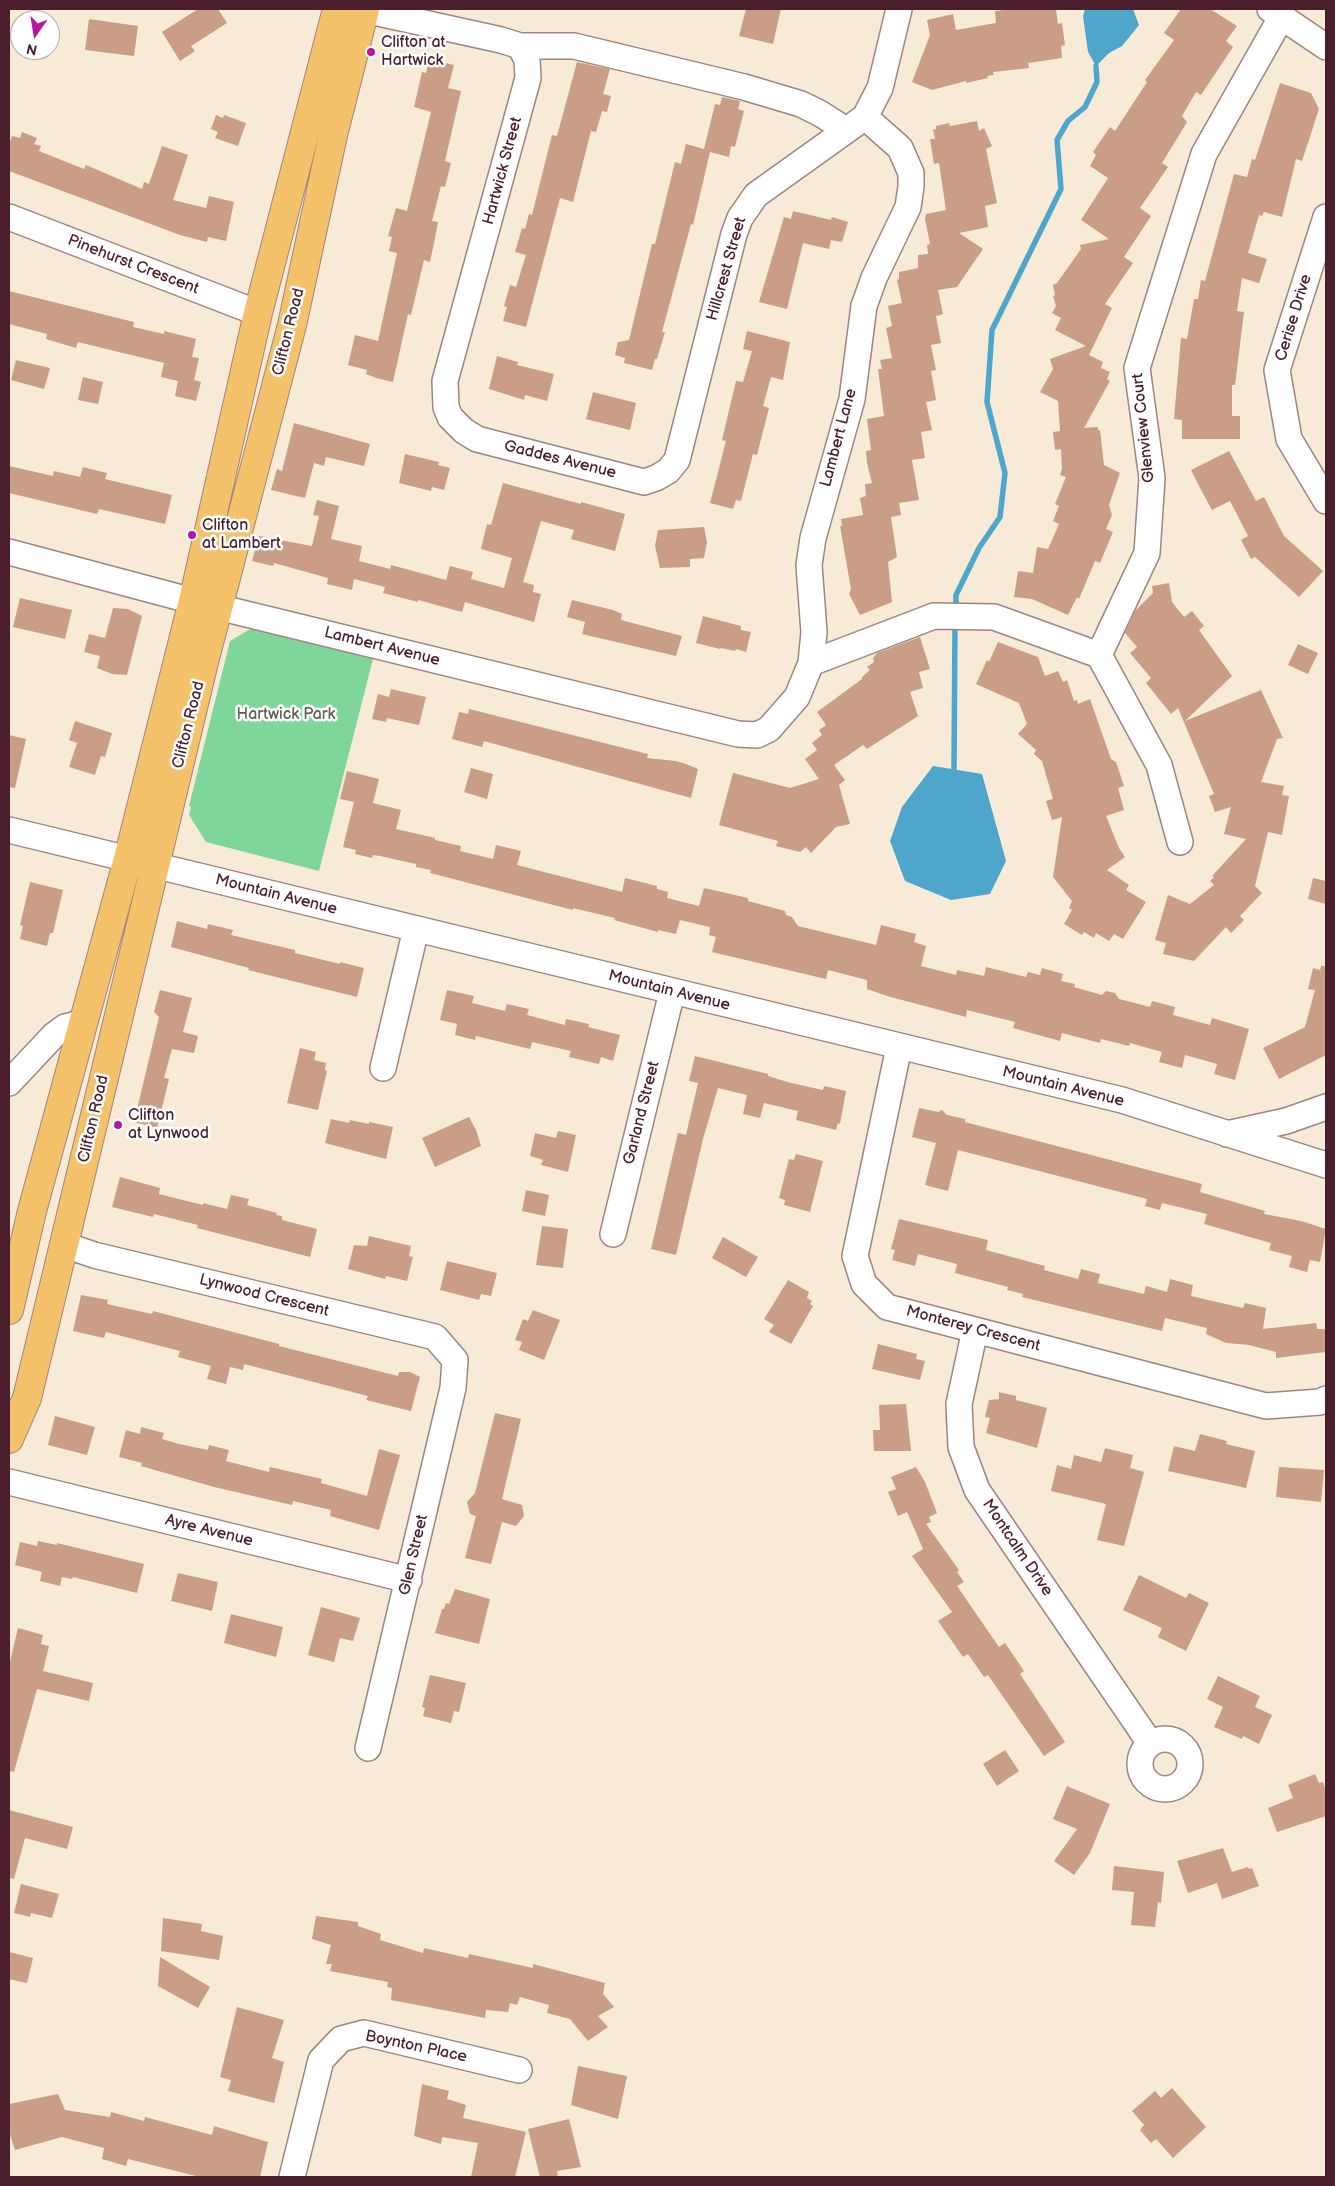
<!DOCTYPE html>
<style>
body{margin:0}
#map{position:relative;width:1335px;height:2186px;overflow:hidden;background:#f7ead7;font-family:"Balsamiq Sans",sans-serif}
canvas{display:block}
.frame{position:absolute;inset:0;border:10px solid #4a1f2b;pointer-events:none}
.north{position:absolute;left:10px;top:10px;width:50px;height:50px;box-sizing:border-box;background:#fff;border:1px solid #b7a5aa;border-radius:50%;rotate:193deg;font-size:14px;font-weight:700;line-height:20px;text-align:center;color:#4a1f2b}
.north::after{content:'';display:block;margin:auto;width:18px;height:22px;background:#b5179e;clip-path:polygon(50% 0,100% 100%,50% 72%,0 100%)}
</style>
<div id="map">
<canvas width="1335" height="2186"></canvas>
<div class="frame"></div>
<div class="north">N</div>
</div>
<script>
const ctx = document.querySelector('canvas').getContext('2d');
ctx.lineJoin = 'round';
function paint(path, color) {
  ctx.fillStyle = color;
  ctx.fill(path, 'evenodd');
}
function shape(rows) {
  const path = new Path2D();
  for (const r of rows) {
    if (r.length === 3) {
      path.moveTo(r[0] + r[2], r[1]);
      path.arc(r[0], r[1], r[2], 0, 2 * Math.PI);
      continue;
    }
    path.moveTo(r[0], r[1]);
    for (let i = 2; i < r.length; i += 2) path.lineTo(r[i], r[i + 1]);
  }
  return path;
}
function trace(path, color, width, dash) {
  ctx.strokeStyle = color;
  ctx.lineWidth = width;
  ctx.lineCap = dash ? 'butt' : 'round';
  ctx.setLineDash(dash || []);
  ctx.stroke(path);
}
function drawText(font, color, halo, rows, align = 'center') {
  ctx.font = font + ' "Balsamiq Sans",sans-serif';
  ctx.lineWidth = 5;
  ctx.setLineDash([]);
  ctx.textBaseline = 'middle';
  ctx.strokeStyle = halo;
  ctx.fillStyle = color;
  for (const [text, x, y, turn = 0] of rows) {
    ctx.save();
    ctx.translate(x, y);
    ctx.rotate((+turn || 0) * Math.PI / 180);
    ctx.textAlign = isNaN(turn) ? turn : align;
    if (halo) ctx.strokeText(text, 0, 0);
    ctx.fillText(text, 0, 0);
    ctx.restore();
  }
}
const green = shape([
 [252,628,373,659,319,871,206,842,189,815,191,807,189,806,230,641]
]);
const water = shape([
 [1085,9,1133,9,1139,25,1122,46,1109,53,1096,66,1088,52,1083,16],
 [933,766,982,774,1006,861,990,894,951,900,905,881,890,841,902,807]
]);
const stream = shape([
 [956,610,956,595,979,548,1000,517,1005,473,987,402,992,330,1061,189,1057,140,1068,121,1085,107,1097,82,1096,66],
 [954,770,955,622]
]);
const building = shape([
 [198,9,218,9,227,23,191,46,195,51,180,61,162,32],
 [746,9,781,9,773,44,739,36],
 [1011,9,1056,9,1058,24,1062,23,1065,45,1061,46,1062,58,1028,63,1029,68,993,72,994,75,987,76,988,78,966,83,966,81,932,90,912,82,930,35,927,20,953,14,956,30,996,23,995,11],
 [1181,9,1210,9,1237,26,1226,41,1233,47,1201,95,1196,92,1182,116,1187,122,1162,163,1168,167,1140,208,1151,216,1124,257,1133,263,1105,304,1112,308,1089,355,1103,362,1101,368,1110,372,1107,379,1110,381,1084,428,1098,427,1098,430,1100,430,1104,465,1120,473,1109,505,1112,515,1106,529,1113,532,1100,563,1095,561,1079,599,1077,597,1068,615,1032,599,1014,597,1018,571,1033,573,1037,547,1048,549,1059,524,1053,521,1059,506,1055,504,1066,477,1060,475,1062,469,1061,449,1055,450,1053,432,1060,431,1058,401,1040,392,1053,369,1050,359,1086,346,1055,330,1061,318,1052,313,1056,306,1053,296,1055,295,1053,285,1057,283,1081,249,1080,245,1109,239,1081,220,1108,178,1090,166,1096,155,1093,152,1110,127,1115,131,1147,82,1145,80,1174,40,1164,33],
 [89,19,138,26,134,56,85,50],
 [429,59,454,65,448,88,461,91,445,161,451,163,445,187,441,186,432,221,438,222,434,243,430,262,424,260,411,315,408,314,393,382,376,378,366,374,367,370,348,365,355,335,378,341,397,253,389,251,392,237,388,236,396,208,407,211,431,112,414,107,422,72,426,73],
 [577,62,610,69,603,94,611,96,607,112,602,111,596,132,591,131,573,202,560,198,526,327,503,321,507,307,504,306,510,285,516,287,526,255,515,252,522,228,525,229,529,214,532,215,552,135,557,136],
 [1280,83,1311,93,1319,109,1302,161,1296,159,1282,217,1264,212,1262,216,1259,215,1248,253,1267,259,1259,283,1242,278,1237,311,1244,312,1235,385,1232,385,1232,416,1240,416,1240,439,1182,439,1182,420,1174,419,1181,338,1187,339,1194,299,1198,299,1201,280,1205,281,1234,174,1247,177,1252,159,1255,160],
 [722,97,740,101,738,109,744,111,735,147,731,146,729,157,710,152,693,225,691,224,662,332,665,332,657,359,655,359,652,370,624,363,625,358,615,355,618,342,629,340,652,244,655,244,675,162,681,164,686,144,704,149,715,104,720,105],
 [216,115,223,118,224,115,246,123,238,146,215,138,218,132,211,129],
 [977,121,979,131,984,128,992,146,986,149,997,203,985,206,988,227,959,233,983,249,957,287,938,290,943,314,936,316,941,343,931,345,936,370,931,371,936,400,926,402,932,430,921,432,925,458,912,460,919,500,899,503,901,515,891,517,897,557,888,562,892,602,860,615,849,594,851,589,840,526,842,526,841,519,863,515,860,498,866,496,865,484,872,483,867,463,866,451,871,450,867,419,884,416,878,369,882,369,880,360,892,358,886,328,892,326,888,306,902,303,897,280,899,279,899,272,918,268,918,255,928,254,927,245,930,244,925,219,926,214,946,210,939,163,934,164,930,139,935,139,933,130,936,129,936,126,949,123,950,126],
 [22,132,37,138,34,144,41,146,39,151,84,169,86,165,142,189,144,182,149,184,162,146,188,155,173,200,206,208,209,196,234,202,226,241,208,237,207,242,180,235,9,171,9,145,12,136,20,138],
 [793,211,831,220,832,217,848,222,842,242,831,240,829,249,803,243,787,309,759,302,784,217,791,219],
 [9,291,134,322,133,327,164,334,164,331,196,339,192,357,199,358,194,380,201,382,196,401,175,396,178,381,161,377,164,363,78,342,76,348,46,339,47,334,9,324],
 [747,331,790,342,783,380,771,377,763,406,769,408,757,455,753,454,741,501,736,500,733,509,710,503,726,441,722,440,736,381,743,382,752,351,743,349],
 [497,356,518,362,517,365,554,374,547,401,525,395,524,400,489,389],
 [16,360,50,368,44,389,11,380],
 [83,377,103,382,98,404,78,400],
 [593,392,636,403,630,430,586,419],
 [294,423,370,444,364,466,326,457,324,466,314,463,305,498,271,490,277,469,282,471],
 [1229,451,1256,501,1264,497,1284,536,1323,571,1299,597,1255,557,1251,559,1241,540,1248,536,1230,501,1212,510,1200,488,1191,470],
 [405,454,439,462,438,465,450,468,444,490,432,487,431,491,399,483],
 [9,466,53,476,54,471,80,477,83,467,107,473,105,479,172,495,165,524,99,509,97,514,9,493],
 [503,483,581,504,581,502,625,514,615,551,571,539,574,530,541,521,523,582,534,585,533,592,541,594,534,622,465,602,462,612,418,600,418,602,383,593,385,587,354,579,352,590,327,584,328,578,274,563,273,566,252,561,259,536,312,546,319,516,313,515,317,500,339,506,331,539,362,546,359,561,390,569,391,565,446,580,450,566,473,572,471,579,504,588,512,558,481,549,487,524,491,525],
 [704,527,707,542,704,558,690,559,690,567,660,568,655,546,658,530],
 [1169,583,1172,602,1184,617,1192,611,1204,626,1199,630,1232,676,1185,721,1261,690,1283,738,1277,739,1261,782,1284,786,1282,795,1289,796,1282,835,1268,832,1255,886,1262,893,1240,916,1244,920,1231,933,1226,927,1194,961,1163,954,1166,943,1155,940,1168,895,1190,904,1214,885,1210,881,1214,877,1212,876,1246,839,1224,834,1231,807,1215,812,1209,796,1214,794,1178,708,1171,714,1146,683,1151,678,1130,653,1137,647,1125,633,1135,611,1153,593,1152,586],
 [20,598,72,610,65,639,13,627],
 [572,600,613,610,622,614,621,620,682,636,676,656,582,634,585,622,567,617],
 [113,608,128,609,142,616,127,675,112,674,97,668,100,656,84,652,89,634,105,638],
 [703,616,741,626,741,630,751,632,746,652,736,649,735,651,721,648,720,649,696,643],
 [920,637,930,669,919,672,923,688,910,692,918,716,867,749,863,745,834,765,845,780,839,785,850,824,836,827,811,853,806,847,800,852,776,846,778,841,719,825,733,773,790,788,819,779,805,759,817,750,812,743,822,735,819,730,826,725,817,712,862,679,862,677,870,670,867,667,874,662,873,658,877,653],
 [998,642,1038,657,1045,676,1058,671,1063,682,1067,680,1074,701,1077,700,1078,704,1090,699,1111,759,1116,762,1124,786,1118,788,1124,810,1106,816,1119,848,1125,857,1107,870,1129,885,1126,890,1146,902,1123,939,1114,934,1109,941,1096,933,1094,938,1084,932,1082,935,1064,924,1072,910,1069,908,1072,901,1053,877,1062,817,1052,820,1046,801,1053,799,1042,761,1034,754,1036,750,1018,734,1027,724,1019,703,976,684,987,660,989,662],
 [1298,644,1318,653,1308,674,1288,665],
 [391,689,426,697,419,725,387,718,386,722,372,719,378,694,389,697],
 [469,709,648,754,647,758,676,761,686,764,698,769,691,798,484,741,482,747,452,739,459,712,468,714],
 [75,721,112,733,105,757,101,756,95,775,69,767,77,743,69,740],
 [9,735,26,739,15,788,9,787],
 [471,768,493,774,487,799,464,792],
 [347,771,379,779,373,803,401,810,396,829,435,838,435,840,461,846,460,851,493,859,496,845,521,851,517,865,622,892,625,878,657,886,657,889,668,892,667,898,699,906,704,888,748,898,748,901,785,911,786,915,792,917,798,926,876,945,881,925,916,934,914,942,926,946,921,966,956,975,957,970,984,976,986,967,1026,977,1028,972,1040,975,1042,968,1063,974,1061,981,1075,984,1074,987,1102,995,1106,991,1115,993,1119,999,1150,1007,1152,1001,1175,1007,1173,1015,1210,1025,1212,1018,1249,1029,1235,1080,1214,1074,1217,1064,1185,1055,1182,1068,1159,1062,1162,1052,1130,1043,1129,1046,1101,1039,1100,1043,1062,1033,1060,1041,1013,1028,1015,1022,967,1010,966,1017,887,996,867,989,867,980,828,970,826,979,712,952,716,937,709,935,710,927,680,920,676,934,658,930,658,932,614,920,615,918,573,908,573,910,430,873,431,870,416,867,416,864,380,856,373,855,372,858,355,854,356,850,343,847,354,802,340,799],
 [1313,878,1326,881,1326,904,1308,899],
 [30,882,63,890,53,933,50,933,47,946,20,939,23,926,20,925],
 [177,921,207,929,208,924,233,930,231,935,295,950,295,953,340,964,340,962,364,968,357,997,248,970,249,968,171,947],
 [1321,966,1326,966,1326,1055,1279,1079,1263,1048,1305,1027,1315,990,1308,989,1313,968,1320,970],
 [160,990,192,998,183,1032,198,1036,194,1053,172,1049,164,1078,169,1079,157,1128,134,1122,159,1017,154,1012],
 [447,990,474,996,472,1003,505,1011,507,1004,529,1009,527,1015,565,1025,566,1019,589,1024,588,1027,620,1035,613,1061,601,1057,599,1064,569,1057,571,1051,532,1042,530,1049,476,1036,475,1040,455,1035,457,1024,440,1020],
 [300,1048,316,1052,314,1060,326,1063,325,1070,327,1071,318,1110,287,1103],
 [695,1056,768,1074,768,1076,791,1083,823,1090,824,1086,846,1091,840,1124,838,1123,836,1130,796,1120,798,1111,764,1103,760,1118,743,1114,747,1095,718,1088,703,1139,676,1255,651,1249,678,1133,686,1135,698,1083,689,1081],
 [919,1108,938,1112,942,1110,947,1115,965,1119,965,1122,1202,1184,1200,1192,1265,1211,1264,1214,1301,1221,1326,1229,1320,1262,1310,1260,1307,1272,1289,1267,1292,1256,1269,1250,1271,1243,1204,1224,1207,1214,1162,1203,1160,1210,1145,1206,1147,1199,958,1150,948,1191,925,1185,936,1143,912,1137],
 [469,1117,476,1130,481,1146,435,1167,422,1138],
 [331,1119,349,1123,350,1120,369,1124,369,1122,393,1127,386,1159,325,1143],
 [558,1131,576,1135,568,1172,541,1165,543,1160,530,1156,535,1133,556,1138],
 [796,1154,823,1161,810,1212,784,1205,785,1200,779,1198,789,1159,794,1160],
 [120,1177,160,1188,159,1194,203,1205,203,1203,227,1209,231,1195,249,1199,247,1205,277,1213,276,1215,282,1216,282,1220,317,1229,310,1257,197,1228,198,1225,154,1214,153,1217,112,1207],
 [526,1190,549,1195,545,1216,522,1211],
 [899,1219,988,1240,986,1250,1045,1266,1044,1270,1078,1279,1081,1269,1100,1274,1098,1283,1144,1294,1146,1286,1167,1292,1170,1279,1193,1285,1191,1296,1243,1308,1245,1303,1266,1308,1263,1329,1316,1323,1317,1329,1326,1329,1326,1352,1276,1358,1276,1352,1249,1345,1226,1343,1206,1334,1207,1328,1165,1318,1162,1331,1022,1297,1023,1294,1007,1290,1008,1287,955,1273,957,1264,918,1254,915,1266,892,1260,895,1250,891,1249],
 [542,1226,568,1229,563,1268,536,1265],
 [369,1236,411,1246,409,1256,413,1257,407,1281,386,1276,385,1279,348,1269,354,1245,367,1246],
 [723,1237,758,1257,746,1277,712,1258],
 [447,1261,497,1273,491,1296,481,1294,479,1300,440,1290],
 [788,1280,809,1292,807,1298,812,1301,810,1304,813,1306,791,1344,769,1332,774,1325,764,1319],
 [81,1295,108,1300,107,1304,152,1314,153,1311,279,1344,279,1346,398,1376,399,1372,410,1372,420,1377,411,1411,366,1400,368,1396,244,1364,243,1370,230,1367,226,1384,207,1379,211,1366,178,1357,180,1351,106,1332,104,1338,73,1331],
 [533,1310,560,1320,544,1360,519,1350,522,1342,515,1340,523,1319,528,1321],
 [878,1344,917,1354,916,1359,925,1361,920,1380,872,1369],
 [999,1392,1016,1396,1016,1400,1047,1408,1037,1448,986,1433,990,1418,985,1417,989,1400,999,1399],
 [906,1404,911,1451,874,1451,873,1430,880,1430,879,1405],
 [495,1413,521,1419,502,1499,522,1505,524,1516,516,1526,502,1522,491,1564,465,1558,476,1516,470,1514,467,1502,475,1493],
 [55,1416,95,1427,87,1455,48,1445],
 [141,1427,164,1433,162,1439,179,1444,208,1450,209,1445,229,1450,226,1461,269,1472,270,1467,322,1479,321,1483,367,1496,379,1449,400,1455,379,1530,330,1516,331,1510,293,1501,292,1505,214,1487,141,1466,142,1463,119,1457,126,1430,140,1434],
 [1200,1434,1227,1441,1226,1444,1255,1451,1246,1488,1168,1471,1174,1446,1195,1451],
 [1105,1448,1133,1455,1130,1468,1144,1472,1124,1546,1097,1540,1106,1504,1051,1491,1057,1465,1071,1469,1074,1455,1101,1462],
 [916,1467,925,1482,937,1513,929,1517,931,1522,926,1524,959,1570,957,1572,964,1582,957,1586,999,1647,1005,1643,1024,1671,1020,1674,1065,1742,1044,1756,988,1675,984,1677,968,1654,963,1657,938,1621,952,1612,912,1556,923,1549,907,1512,898,1516,888,1492,896,1489,891,1477],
 [1279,1467,1324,1470,1321,1502,1276,1497],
 [38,1541,57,1545,57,1543,144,1564,137,1593,73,1577,72,1579,62,1577,60,1586,40,1581,42,1572,15,1565,20,1542,37,1546],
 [178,1573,218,1582,212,1611,171,1601],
 [1139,1575,1186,1598,1189,1593,1209,1603,1186,1651,1158,1637,1162,1628,1123,1610],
 [455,1589,490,1599,479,1644,435,1633,442,1609,444,1609,446,1603,449,1604],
 [321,1607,360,1618,353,1641,340,1638,334,1662,308,1655],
 [231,1614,283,1627,276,1657,224,1643],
 [18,1628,43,1635,41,1644,49,1646,43,1671,93,1683,89,1701,37,1689,14,1772,9,1771,9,1666],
 [430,1675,466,1683,459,1712,454,1711,451,1723,423,1716,425,1708,422,1707],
 [1218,1676,1260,1696,1255,1707,1272,1715,1259,1744,1243,1736,1242,1739,1214,1727,1223,1707,1207,1699],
 [1005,1750,1019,1771,997,1786,983,1764],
 [1315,1774,1319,1783,1323,1782,1326,1791,1326,1816,1277,1832,1268,1808,1293,1798,1288,1785],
 [1067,1786,1110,1804,1090,1853,1074,1875,1054,1861,1077,1829,1053,1819],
 [9,1810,73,1827,67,1849,25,1838,14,1879,9,1878],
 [1223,1848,1232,1872,1248,1867,1249,1869,1252,1868,1259,1886,1222,1899,1217,1883,1188,1893,1177,1861],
 [1114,1866,1164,1872,1161,1903,1158,1902,1155,1927,1131,1925,1134,1892,1112,1890],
 [21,1884,59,1894,52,1918,31,1913,30,1917,14,1913],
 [316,1916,358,1922,358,1926,381,1934,380,1940,423,1953,424,1948,468,1958,469,1954,533,1968,533,1964,605,1983,603,1994,614,2007,598,2016,608,2027,588,2041,570,2019,547,2013,549,2005,520,1997,517,2005,510,2003,508,2012,486,2010,485,2018,391,2000,392,1988,387,1987,388,1982,330,1971,332,1964,326,1964,331,1945,312,1939],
 [163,1918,202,1924,201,1931,223,1936,219,1960,161,1951],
 [9,1952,33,1958,27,1983,9,1979],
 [160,1957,210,1987,198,2008,158,1986],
 [237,2007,284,2020,272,2058,284,2062,274,2103,228,2091,231,2080,220,2077],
 [578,2066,627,2076,618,2119,571,2105],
 [422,2084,449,2091,447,2099,466,2105,463,2118,526,2132,515,2177,471,2177,478,2143,442,2137,441,2144,414,2136],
 [1172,2088,1206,2127,1173,2158,1156,2139,1151,2143,1140,2130,1144,2125,1132,2111,1155,2091,1161,2098],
 [58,2094,65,2110,110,2117,111,2112,144,2121,145,2117,212,2135,214,2126,268,2142,260,2177,200,2177,128,2159,126,2166,102,2159,104,2148,62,2137,15,2150,9,2132,9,2104],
 [569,2119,581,2167,557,2171,558,2177,540,2177,528,2129]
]);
const minor = shape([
 [1270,9,1326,47],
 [365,10,501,40,520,46,527,60,528,78,445,381,446,407,450,417,464,431,477,439,644,482,656,478,668,471,677,460,734,234,740,218,756,195,865,117,880,88,899,9],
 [520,46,574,46,744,87,801,104,821,114,846,130],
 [9,217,258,313],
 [1326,217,1277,370,1289,439,1326,501],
 [9,552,193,601,738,734,757,735,769,729,797,697,811,663,814,632,809,565,813,538,852,399,864,306,874,278,908,207,911,187,911,173,900,148,865,117],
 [811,663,934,616,994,617,1099,655],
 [9,830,1122,1100,1326,1165],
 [1180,842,1159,765,1099,655,1147,553,1152,478,1137,368,1204,154,1282,16],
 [899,1047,855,1256,864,1284,887,1307,1266,1406,1320,1402,1326,1399],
 [383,1068,416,929],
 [9,1083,54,1035,65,1027,84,1022],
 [1227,1134,1286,1121,1326,1107],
 [613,1234,672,992],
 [65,1245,94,1255,435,1337,455,1360,453,1388,368,1748],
 [975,1330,959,1404,961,1447,977,1490,1150,1743],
 [9,1482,409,1580],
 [1165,1764,25],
 [292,2177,321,2060,341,2039,364,2033,519,2070]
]);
const major = shape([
 [9,1310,32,1211,128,859,193,601,258,313,337,9],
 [9,1439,27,1398,204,662,292,325,333,135,365,9]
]);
const markers = [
 [371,52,5,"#b5179e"],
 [192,535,5,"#b5179e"],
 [118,1125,5,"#b5179e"]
];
const poiNames = [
 ["Clifton at",381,43],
 ["Hartwick",381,61],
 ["Clifton",202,526],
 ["at Lambert",202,544],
 ["Clifton",128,1116],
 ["at Lynwood",128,1134]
];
const streetNames = [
 ["Hartwick Street",503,171,-75],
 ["Pinehurst Crescent",133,265,21],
 ["Hillcrest Street",727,269,-74],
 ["Cerise Drive",1294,318,-73],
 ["Clifton Road",289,332,-76],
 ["Glenview Court",1144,428,-96],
 ["Lambert Lane",839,438,-75],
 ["Gaddes Avenue",560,460,14],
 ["Lambert Avenue",382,647,14],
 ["Clifton Road",189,725,-76],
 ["Mountain Avenue",276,895,14],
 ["Mountain Avenue",669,991,14],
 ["Mountain Avenue",1063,1087,14],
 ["Garland Street",642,1113,-76],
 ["Clifton Road",94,1119,-77],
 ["Lynwood Crescent",264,1296,14],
 ["Monterey Crescent",973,1329,15],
 ["Ayre Avenue",209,1531,14],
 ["Montcalm Drive",1017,1548,56],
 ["Glen Street",414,1555,-77],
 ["Boynton Place",416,2047,12]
];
const parkNames = [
 ["Hartwick Park",286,715]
];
paint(green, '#7fd69b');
paint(water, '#4ea6cb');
trace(stream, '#4ea6cb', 5.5);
paint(building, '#ca9e86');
trace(minor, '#a08481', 28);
trace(major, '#a08481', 30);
trace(minor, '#fff', 25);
trace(major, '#f3c26a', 28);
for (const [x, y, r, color] of markers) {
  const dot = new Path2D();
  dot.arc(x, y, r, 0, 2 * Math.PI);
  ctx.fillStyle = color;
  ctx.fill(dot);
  trace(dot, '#fff', 2);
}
drawText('16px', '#4a1f2b', '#fff', poiNames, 'left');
drawText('16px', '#4a1f2b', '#fff', streetNames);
drawText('16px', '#5d5f52', '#fff', parkNames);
</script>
